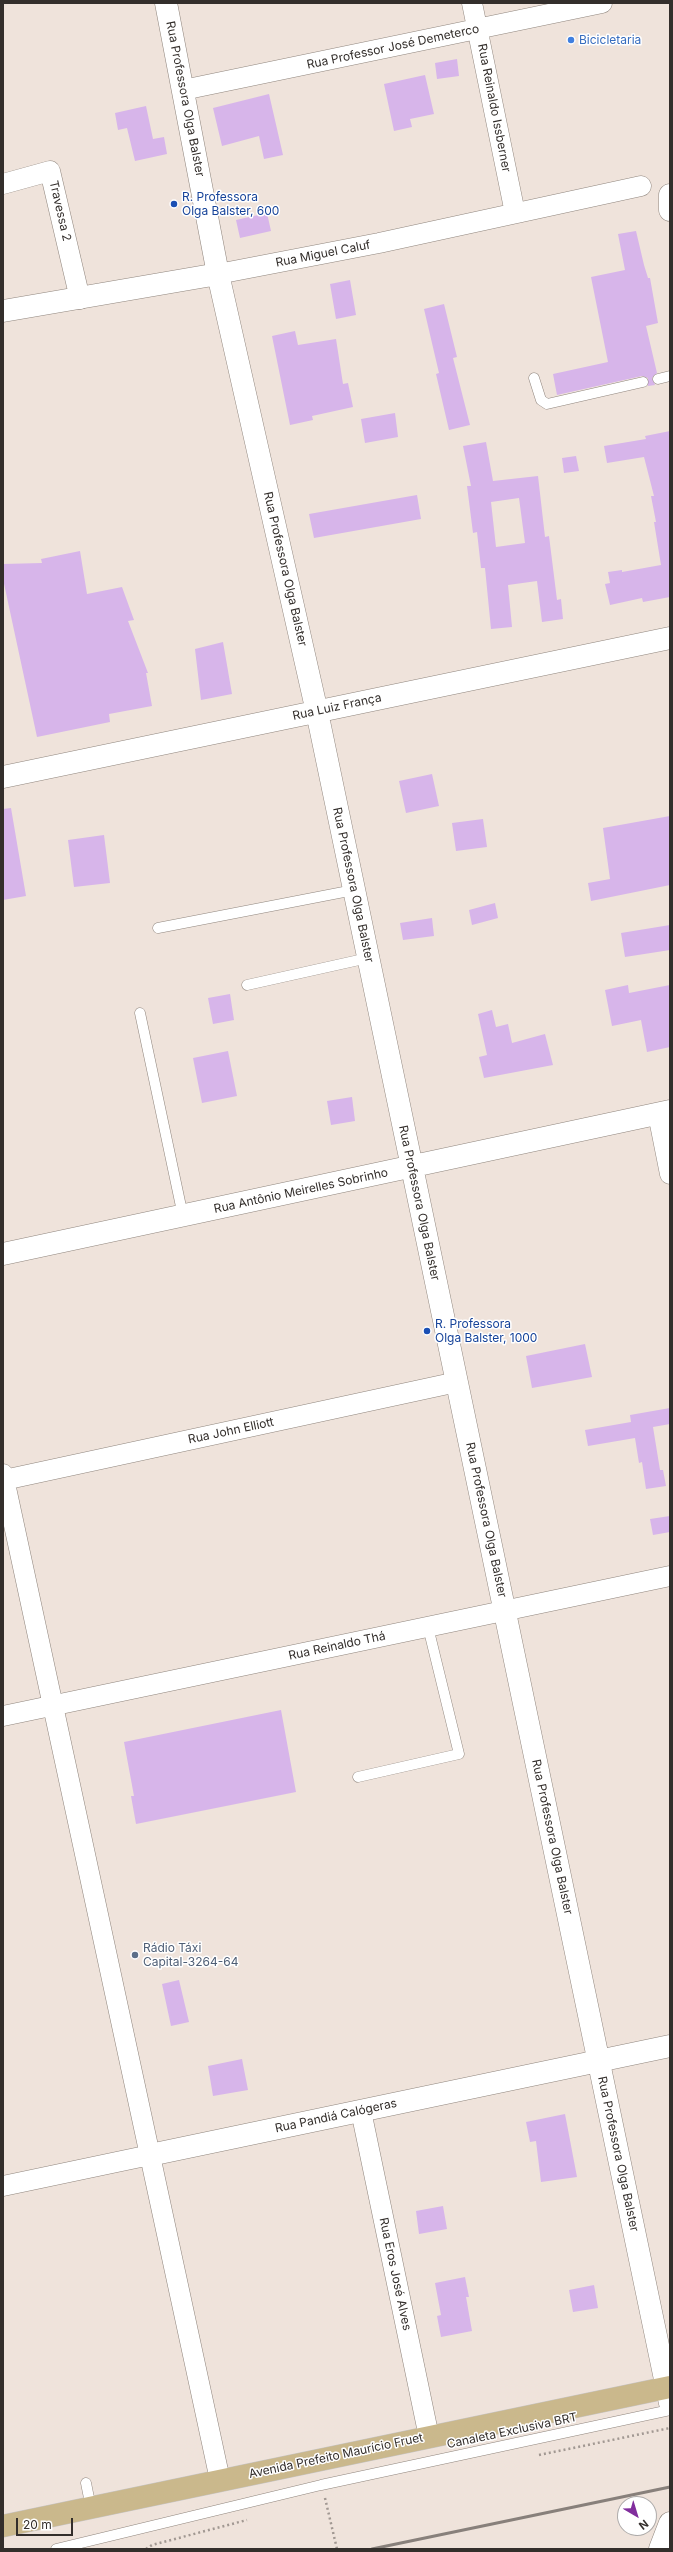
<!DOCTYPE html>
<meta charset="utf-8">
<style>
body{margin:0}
#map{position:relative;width:673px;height:2552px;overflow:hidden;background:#efe3db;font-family:Inter,sans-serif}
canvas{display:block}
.frame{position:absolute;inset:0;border:4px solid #332e2b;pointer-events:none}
.north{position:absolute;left:617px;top:2496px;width:40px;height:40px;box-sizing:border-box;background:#fff;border:1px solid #adabaa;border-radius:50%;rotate:142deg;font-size:11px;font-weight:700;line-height:16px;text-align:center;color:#332e2b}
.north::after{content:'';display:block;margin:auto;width:14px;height:18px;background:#812e9d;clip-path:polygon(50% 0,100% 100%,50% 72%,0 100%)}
.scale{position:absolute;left:16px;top:2518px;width:57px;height:18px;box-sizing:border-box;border:2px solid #332e2b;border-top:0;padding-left:5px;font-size:12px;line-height:14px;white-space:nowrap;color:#332e2b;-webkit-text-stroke:3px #fff;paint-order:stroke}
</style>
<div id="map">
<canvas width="673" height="2552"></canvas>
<div class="frame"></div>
<div class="north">N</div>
<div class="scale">20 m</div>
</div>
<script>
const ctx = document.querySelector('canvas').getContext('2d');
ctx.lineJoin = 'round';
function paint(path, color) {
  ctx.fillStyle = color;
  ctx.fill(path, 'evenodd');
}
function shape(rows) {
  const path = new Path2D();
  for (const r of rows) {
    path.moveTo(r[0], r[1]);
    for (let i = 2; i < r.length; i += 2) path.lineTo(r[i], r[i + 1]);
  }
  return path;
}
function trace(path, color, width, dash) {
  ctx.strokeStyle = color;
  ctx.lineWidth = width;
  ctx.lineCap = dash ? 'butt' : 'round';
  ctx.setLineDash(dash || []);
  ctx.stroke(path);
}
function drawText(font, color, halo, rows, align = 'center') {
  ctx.font = font + ' Inter,sans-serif';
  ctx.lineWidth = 3;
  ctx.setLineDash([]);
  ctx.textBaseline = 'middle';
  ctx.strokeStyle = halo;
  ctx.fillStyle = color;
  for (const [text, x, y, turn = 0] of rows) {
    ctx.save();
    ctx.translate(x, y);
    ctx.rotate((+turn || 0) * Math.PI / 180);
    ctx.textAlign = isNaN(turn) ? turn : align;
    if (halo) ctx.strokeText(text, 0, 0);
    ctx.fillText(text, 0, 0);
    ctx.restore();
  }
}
const building = shape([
 [457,59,459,76,437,79,435,63],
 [425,75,434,114,410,119,412,127,394,131,384,84],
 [269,94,283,155,264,159,259,136,222,146,213,108],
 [146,106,153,139,164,137,167,154,135,161,127,128,118,130,115,113],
 [267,213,271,231,240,238,236,220],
 [636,231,644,265,648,278,650,278,658,323,646,326,657,373,652,378,655,385,648,386,648,378,642,376,557,395,553,374,608,362,591,277,625,270,618,234],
 [350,280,356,315,336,319,330,284],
 [444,304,457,357,453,358,470,425,449,430,436,374,439,373,424,309],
 [295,331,298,345,336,339,343,384,348,383,353,407,312,416,313,420,290,425,272,336],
 [395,413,398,437,365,443,361,419],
 [670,431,670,597,643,602,642,598,610,605,605,584,610,583,608,572,622,570,622,572,661,565,654,522,656,522,651,496,654,496,644,457,607,463,604,446,646,439,645,436],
 [486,442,493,481,538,476,545,537,549,536,557,600,561,599,563,619,542,622,537,581,508,585,512,627,491,629,485,568,481,568,477,532,473,533,467,486,471,486,463,446],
 [519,498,525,543,496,547,491,502],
 [576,456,579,471,564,473,562,458],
 [417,495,421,519,314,538,309,514],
 [80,551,87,594,122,587,134,620,128,621,148,673,146,673,152,706,109,714,110,722,37,737,3,579,3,564,42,563,41,559],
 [223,642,232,694,201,700,195,649],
 [432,774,439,806,406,813,399,781],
 [11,808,26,896,3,900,3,809],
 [670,816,670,885,591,901,588,883,610,879,603,828],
 [483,819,487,847,456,851,452,823],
 [104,835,110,883,74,887,68,840],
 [495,903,498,918,472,925,469,910],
 [432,918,434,936,403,940,400,923],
 [670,925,670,950,625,957,621,933],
 [628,985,629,993,670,985,670,1047,647,1052,641,1020,612,1026,605,990],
 [230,994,234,1020,213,1024,208,998],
 [492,1010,496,1027,508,1024,512,1043,545,1034,553,1065,484,1078,479,1057,487,1055,478,1014],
 [228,1051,237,1096,202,1103,193,1058],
 [352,1097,355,1121,331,1125,327,1101],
 [585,1344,592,1377,532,1388,526,1356],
 [670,1408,670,1424,653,1427,660,1470,663,1470,666,1486,646,1489,642,1462,639,1463,635,1438,588,1446,585,1430,631,1422,630,1415],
 [670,1516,670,1532,653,1535,650,1519],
 [281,1710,296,1792,136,1824,131,1796,134,1796,124,1742],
 [179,1980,189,2022,171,2026,162,1984],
 [242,2059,248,2090,213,2096,208,2066],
 [565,2114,577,2177,541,2182,536,2141,530,2142,526,2122],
 [443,2206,447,2229,419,2234,416,2211],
 [465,2277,469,2297,466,2297,472,2331,441,2337,437,2316,441,2315,435,2283],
 [594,2285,598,2308,573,2312,569,2290]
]);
const path = shape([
 [539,2455,670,2428],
 [325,2498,337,2549],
 [146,2549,152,2545,247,2520]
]);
const lane = shape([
 [534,378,541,400,547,404,643,382],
 [658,379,670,376],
 [158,928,354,890],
 [247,985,368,958],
 [140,1013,183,1216],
 [358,1777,459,1754,428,1627],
 [86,2483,91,2508],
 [56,2549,321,2485,670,2410]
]);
const street = shape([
 [472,3,515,213],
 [183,90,602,3],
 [3,184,50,171,80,299],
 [218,274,379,243,641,186],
 [658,1114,670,1174],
 [3,1474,220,2480],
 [4,1480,457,1382],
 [3,1716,670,1576],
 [361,2111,429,2437],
 [3,2186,150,2155]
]);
const secondary = shape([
 [166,3,218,274,317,712,670,2403],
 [670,195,670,210],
 [3,311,218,274],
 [3,777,670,638],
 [3,1254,670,1111],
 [150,2155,670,2046],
 [660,2549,670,2523]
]);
const primary = shape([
 [3,2526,670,2387]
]);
const rail = shape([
 [372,2549,670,2487]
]);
const markers = [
 [571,40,4,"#3f7fe0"],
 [174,204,4,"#1a4fb4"],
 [427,1331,4,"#1a4fb4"],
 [135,1955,4,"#5c6f8a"]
];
const shopNames = [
 ["Bicicletaria",579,40]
];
const streetNames = [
 ["Rua Professor José Demeterco",393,47,-12],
 ["Rua Professora Olga Balster",185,99,79],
 ["Rua Reinaldo Issberner",494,108,79],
 ["Travessa 2",60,211,77],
 ["Rua Miguel Caluf",323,254,-11],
 ["Rua Professora Olga Balster",285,569,77],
 ["Rua Luiz França",337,707,-12],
 ["Rua Professora Olga Balster",353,885,78],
 ["Rua Antônio Meirelles Sobrinho",301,1191,-12],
 ["Rua Professora Olga Balster",419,1203,78],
 ["Rua John Elliott",231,1431,-12],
 ["Rua Professora Olga Balster",486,1520,78],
 ["Rua Reinaldo Thá",337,1646,-12],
 ["Rua Professora Olga Balster",552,1837,78],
 ["Rua Pandiá Calógeras",336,2116,-12],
 ["Rua Professora Olga Balster",618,2154,78],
 ["Rua Eros José Alves",395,2274,78],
 ["Canaleta Exclusiva BRT",512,2431,-12],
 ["Avenida Prefeito Maurício Fruet",336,2456,-12]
];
const transitNames = [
 ["R. Professora",182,197],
 ["Olga Balster, 600",182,211],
 ["R. Professora",435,1324],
 ["Olga Balster, 1000",435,1338]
];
const serviceNames = [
 ["Rádio Táxi",143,1948],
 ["Capital-3264-64",143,1962]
];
paint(building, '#d7b5ea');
trace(lane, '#90867e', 11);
trace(street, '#90867e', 21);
trace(secondary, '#90867e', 23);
trace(primary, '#c6c4c4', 23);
trace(path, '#a19892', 2.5, [2, 3]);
trace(lane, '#fff', 10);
trace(street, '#fff', 20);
trace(secondary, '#fff', 22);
trace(primary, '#cab88c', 22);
trace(rail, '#88807b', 3);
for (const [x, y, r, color] of markers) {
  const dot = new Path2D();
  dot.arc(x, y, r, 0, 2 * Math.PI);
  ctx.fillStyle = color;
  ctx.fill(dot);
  trace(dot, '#fff', 1.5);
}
drawText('12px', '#366cbe', '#fff', shopNames, 'left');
drawText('12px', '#332e2b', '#fff', streetNames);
drawText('12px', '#164399', '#fff', transitNames, 'left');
drawText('12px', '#4e5e75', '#fff', serviceNames, 'left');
</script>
